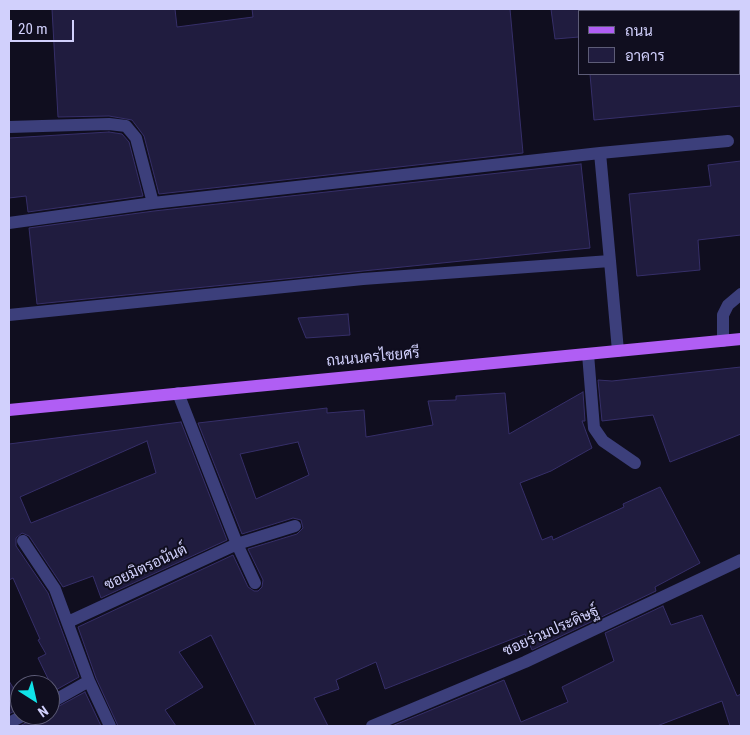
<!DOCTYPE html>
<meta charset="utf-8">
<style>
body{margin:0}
#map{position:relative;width:750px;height:735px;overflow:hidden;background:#100e1f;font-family:"Roboto Condensed",Sarabun,sans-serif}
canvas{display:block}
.frame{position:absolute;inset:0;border:10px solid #d1d0fc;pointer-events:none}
.legend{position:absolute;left:578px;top:10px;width:162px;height:65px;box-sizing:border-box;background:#100e1f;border:1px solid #5d5c77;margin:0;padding:6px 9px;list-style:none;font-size:15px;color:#d1d0fc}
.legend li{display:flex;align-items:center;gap:10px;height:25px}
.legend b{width:25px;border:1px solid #5d5c77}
.north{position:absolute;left:10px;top:675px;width:50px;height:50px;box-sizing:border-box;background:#100e1f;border:1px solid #5d5c77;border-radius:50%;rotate:145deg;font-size:14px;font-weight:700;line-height:20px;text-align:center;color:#d1d0fc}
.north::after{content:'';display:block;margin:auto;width:18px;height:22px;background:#10e3e8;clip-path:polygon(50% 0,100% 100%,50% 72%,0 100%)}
.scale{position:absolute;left:10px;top:20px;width:64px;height:22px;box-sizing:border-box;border:2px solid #d1d0fc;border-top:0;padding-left:6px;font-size:15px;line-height:18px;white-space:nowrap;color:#d1d0fc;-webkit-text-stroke:4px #100e1f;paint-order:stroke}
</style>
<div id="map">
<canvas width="750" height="735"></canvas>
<div class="frame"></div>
<ul class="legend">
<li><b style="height:6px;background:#b05ef4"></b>ถนน</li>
<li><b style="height:14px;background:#201c3f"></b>อาคาร</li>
</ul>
<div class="north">N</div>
<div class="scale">20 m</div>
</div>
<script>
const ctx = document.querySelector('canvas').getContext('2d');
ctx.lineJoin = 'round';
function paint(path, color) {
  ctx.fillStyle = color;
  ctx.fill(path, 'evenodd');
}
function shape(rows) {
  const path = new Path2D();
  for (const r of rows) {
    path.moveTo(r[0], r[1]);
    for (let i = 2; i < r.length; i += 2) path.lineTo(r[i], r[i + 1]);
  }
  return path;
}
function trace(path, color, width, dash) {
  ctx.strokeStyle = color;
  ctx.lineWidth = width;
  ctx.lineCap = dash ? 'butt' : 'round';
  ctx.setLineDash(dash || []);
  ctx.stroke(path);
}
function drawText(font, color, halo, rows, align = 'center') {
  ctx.font = font + ' "Roboto Condensed",Sarabun,sans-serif';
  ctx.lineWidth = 4;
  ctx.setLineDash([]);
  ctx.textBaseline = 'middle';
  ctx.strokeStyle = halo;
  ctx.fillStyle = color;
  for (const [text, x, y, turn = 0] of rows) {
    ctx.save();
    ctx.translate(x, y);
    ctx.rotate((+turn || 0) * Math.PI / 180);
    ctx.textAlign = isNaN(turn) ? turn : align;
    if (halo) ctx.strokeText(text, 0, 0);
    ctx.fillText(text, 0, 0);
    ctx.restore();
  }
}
const building = shape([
 [52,9,175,9,177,27,253,17,252,9,510,9,523,153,159,194,144,136,132,120,109,116,58,117,52,9],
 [551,9,579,9,579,37,555,39,551,9],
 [590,74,741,74,741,106,594,120,590,74],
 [109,132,122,134,129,142,143,196,28,212,26,196,9,198,9,138,109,132],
 [741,161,741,235,698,240,700,270,637,276,629,194,711,186,708,165,741,161],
 [581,164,590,248,37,304,29,228,154,211,581,164],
 [348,314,350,335,306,338,298,318,348,314],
 [741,367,741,434,670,462,653,415,602,421,598,380,612,381,741,367],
 [583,392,585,421,582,421,592,448,551,471,520,483,542,540,552,536,553,540,624,507,623,504,660,487,700,563,655,587,656,591,532,650,525,634,385,689,376,662,336,680,339,689,314,698,328,726,256,726,211,635,179,652,203,687,165,710,176,726,118,726,96,678,78,627,233,555,248,587,254,591,258,591,262,587,263,580,248,549,297,534,303,528,301,520,293,518,242,534,198,423,327,408,327,413,364,410,366,437,433,425,428,401,456,400,456,396,505,393,509,434,583,392],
 [298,442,309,475,256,499,240,454,298,442],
 [181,422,227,540,101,598,93,576,63,587,29,536,22,533,16,538,16,546,48,593,79,677,54,691,38,658,46,654,38,640,40,639,13,578,9,580,9,444,181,422],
 [147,441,156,473,31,523,20,497,147,441],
 [663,606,671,625,702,615,737,696,741,694,741,726,730,726,722,701,657,726,392,726,504,680,521,722,568,702,562,687,614,661,605,633,663,606],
 [9,681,20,699,20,708,9,714,9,681],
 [85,692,101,726,20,726,31,720,32,715,50,715,50,711,85,692]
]);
const minor = shape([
 [9,127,109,124,126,126,136,138,153,203],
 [600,153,610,261],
 [9,223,153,203,600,153,728,141],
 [9,315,363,279,610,261,618,351],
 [723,341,723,315,728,305,741,294],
 [588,354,594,428,603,441,635,463],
 [178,393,237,544,255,583],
 [23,541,55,589,89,681,110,726],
 [68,622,237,544,295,526],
 [50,703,89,681],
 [9,723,24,715],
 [372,726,525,662,741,560]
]);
const major = shape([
 [9,410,741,339]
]);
const streetNames = [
 ["ถนนนครไชยศรี",373,358,-5],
 ["ซอยมิตรอนันต์",146,568,-25],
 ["ซอยร่วมประดิษฐ์",551,632,-24]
];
paint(building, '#201c3f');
trace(building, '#362f69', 1);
trace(minor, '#3c3f7b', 12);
trace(major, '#b05ef4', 12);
drawText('15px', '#d1d0fc', '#100e1f', streetNames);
</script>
